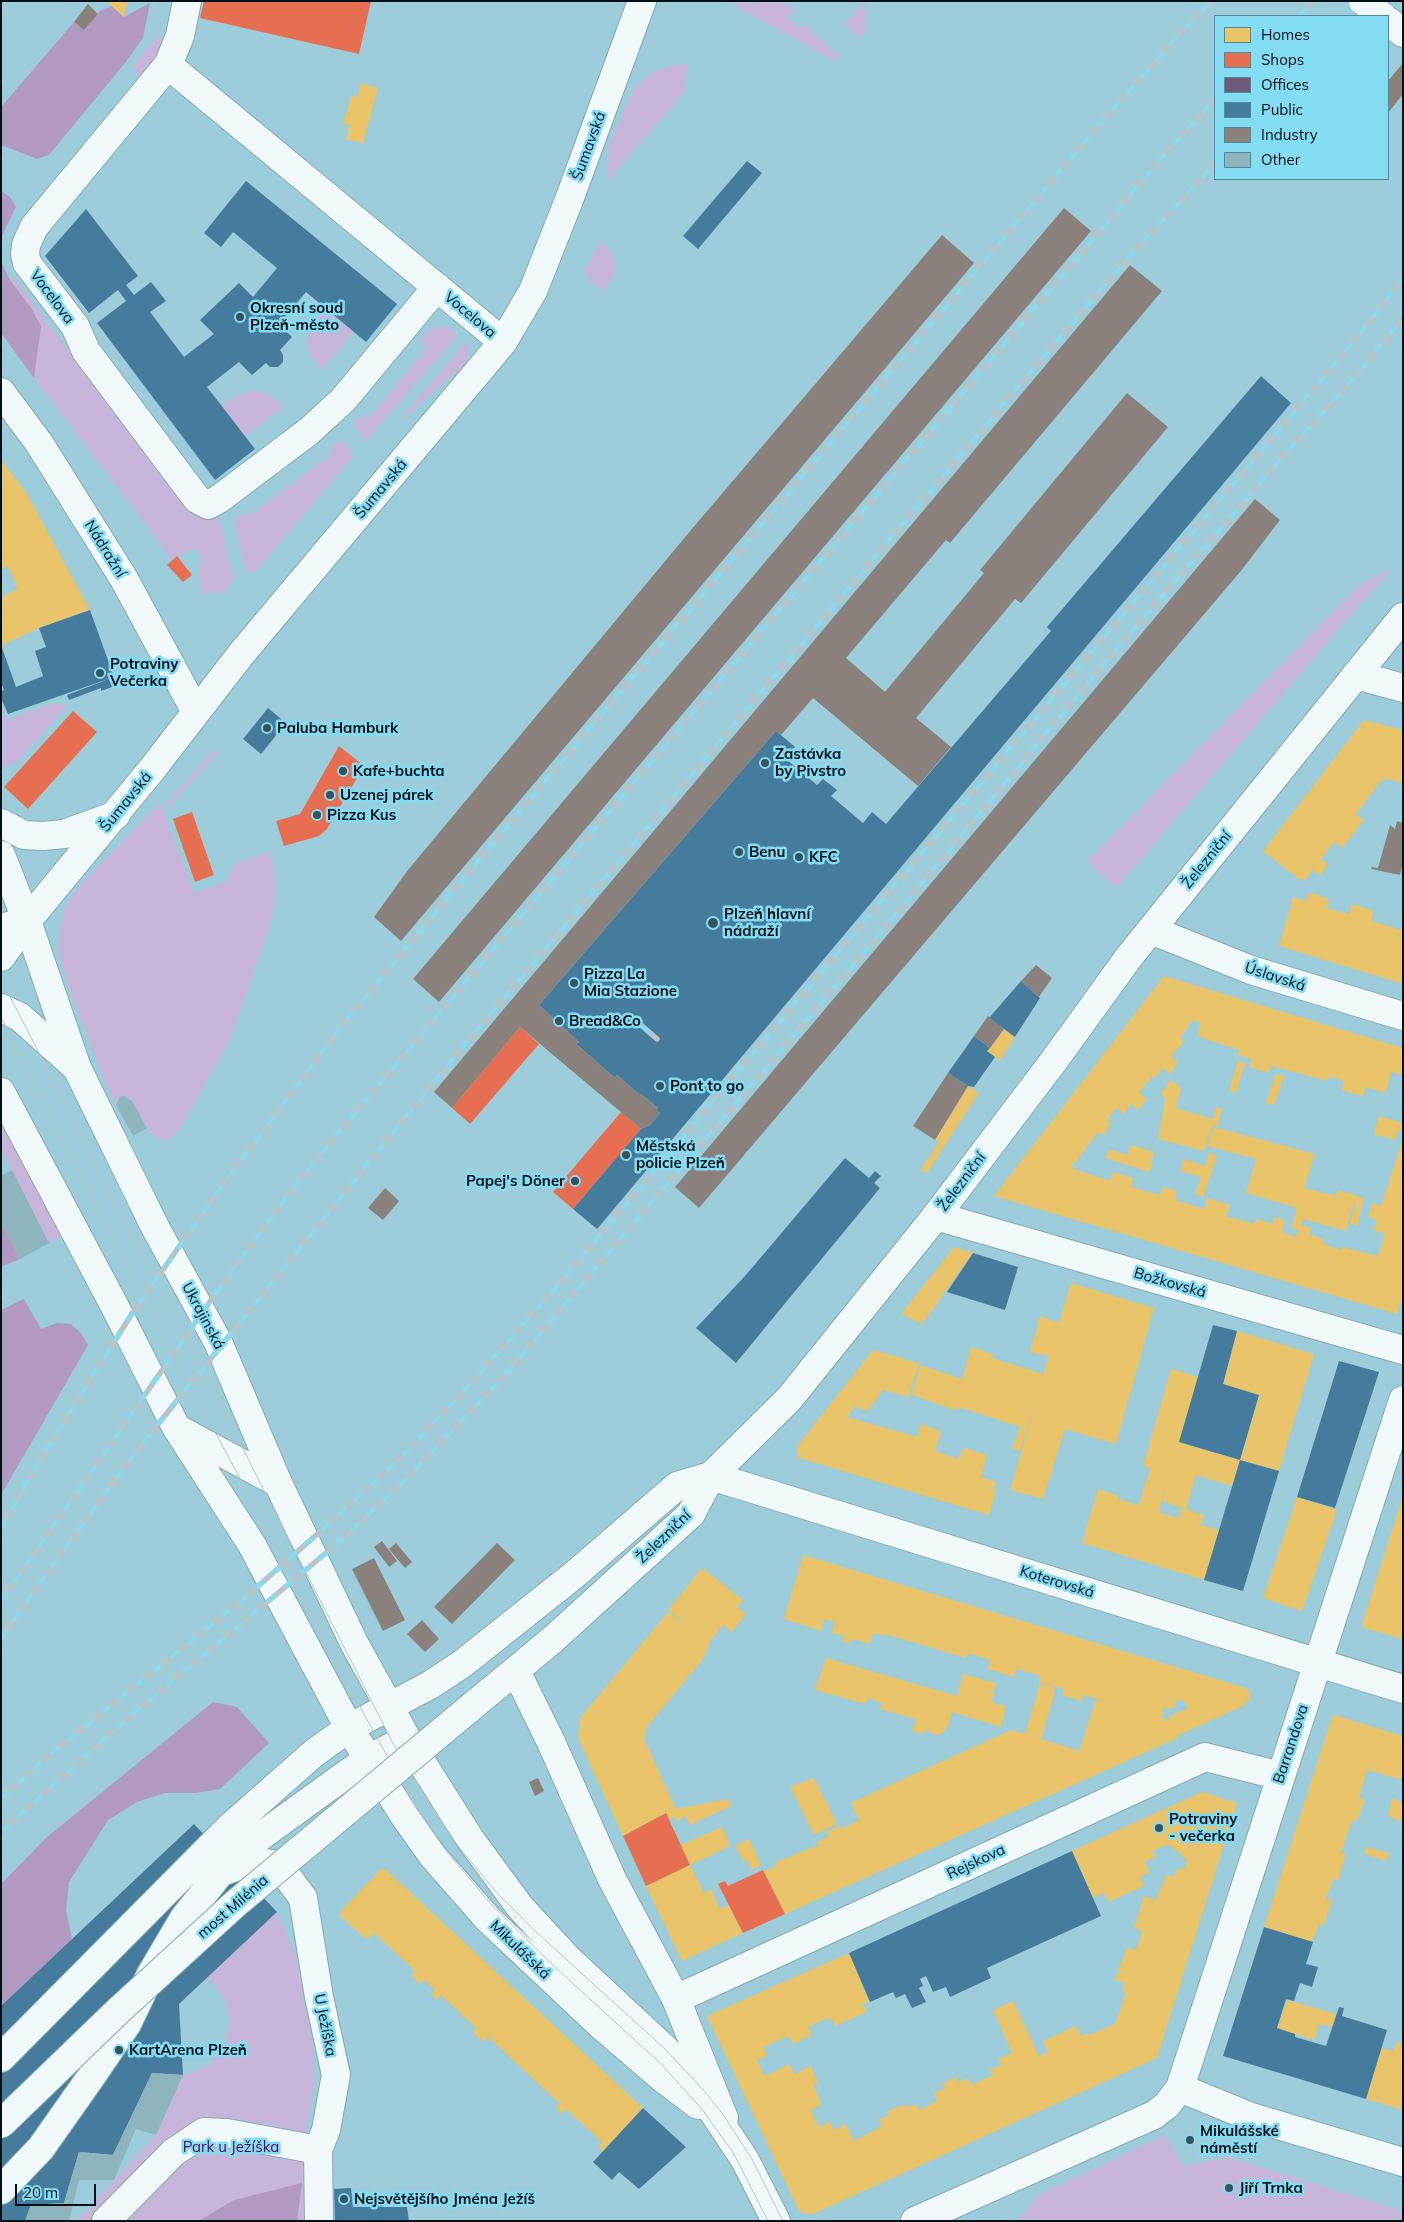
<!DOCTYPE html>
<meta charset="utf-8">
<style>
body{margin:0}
#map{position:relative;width:1404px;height:2222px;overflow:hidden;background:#9dcdda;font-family:Mulish,sans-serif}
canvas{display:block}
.frame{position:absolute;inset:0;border:2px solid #001218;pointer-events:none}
.legend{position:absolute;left:1214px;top:15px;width:175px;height:165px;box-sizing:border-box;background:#84dcf3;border:1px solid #4f8b9b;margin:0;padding:6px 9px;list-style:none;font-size:15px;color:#001218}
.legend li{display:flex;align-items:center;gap:10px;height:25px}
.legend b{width:25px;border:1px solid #4f8b9b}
.scale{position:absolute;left:15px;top:2184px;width:81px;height:22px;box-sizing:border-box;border:2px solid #001218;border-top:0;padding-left:6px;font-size:15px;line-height:18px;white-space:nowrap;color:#001218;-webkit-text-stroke:4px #84dcf3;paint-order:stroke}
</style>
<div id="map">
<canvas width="1404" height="2222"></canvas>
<div class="frame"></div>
<ul class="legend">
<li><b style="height:14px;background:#e9c46a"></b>Homes</li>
<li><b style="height:14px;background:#e76f51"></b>Shops</li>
<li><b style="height:14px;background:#6d597a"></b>Offices</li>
<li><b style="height:14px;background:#457b9d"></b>Public</li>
<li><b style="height:14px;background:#8a817c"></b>Industry</li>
<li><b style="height:14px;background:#8eb4be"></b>Other</li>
</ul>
<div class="scale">20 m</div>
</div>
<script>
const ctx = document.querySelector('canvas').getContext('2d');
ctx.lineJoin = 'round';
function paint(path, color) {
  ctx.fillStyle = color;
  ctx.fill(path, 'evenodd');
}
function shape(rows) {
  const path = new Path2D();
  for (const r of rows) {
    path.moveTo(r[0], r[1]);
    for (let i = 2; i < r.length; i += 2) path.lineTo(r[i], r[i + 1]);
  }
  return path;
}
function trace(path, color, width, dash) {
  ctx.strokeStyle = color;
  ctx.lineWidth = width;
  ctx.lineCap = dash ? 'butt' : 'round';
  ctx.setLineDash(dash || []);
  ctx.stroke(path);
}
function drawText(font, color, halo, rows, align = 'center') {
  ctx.font = font + ' Mulish,sans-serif';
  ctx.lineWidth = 5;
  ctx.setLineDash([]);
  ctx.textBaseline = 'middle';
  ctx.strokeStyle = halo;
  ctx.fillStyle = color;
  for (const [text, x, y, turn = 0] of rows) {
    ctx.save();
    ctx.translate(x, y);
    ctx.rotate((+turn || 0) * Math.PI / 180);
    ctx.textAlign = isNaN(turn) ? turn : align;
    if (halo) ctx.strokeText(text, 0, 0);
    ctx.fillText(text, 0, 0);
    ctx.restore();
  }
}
const green = shape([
 [731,1,745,1,751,6,755,1,777,3,783,1,786,4,788,2,795,9,788,16,800,28,804,24,841,57,834,60,740,9],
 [861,1,865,1,867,28,860,38,845,24,863,4],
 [158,36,168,38,143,81,134,71,134,64],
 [680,64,688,64,684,92,609,180,607,166,610,143,631,94,637,85,650,74,663,68],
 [600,242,608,247,616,263,614,276,603,291,590,280,584,271],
 [13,276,176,496,189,509,218,515,233,576,232,584,223,593,201,593,199,570,201,556,196,550,188,550,183,555,181,554,171,560,160,543,34,378,41,326,10,280],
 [325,308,354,332,322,370,311,356,307,343,308,330],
 [442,326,454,330,456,338,366,441,354,426,357,420,362,415,368,419,427,348,419,341,430,329],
 [469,339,469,352,464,365,404,418,403,415],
 [254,390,270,395,284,407,245,437,222,406,234,398],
 [340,440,353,453,352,458,256,571,250,573,246,570,235,525,236,519,244,512,248,517,333,453,329,448],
 [1392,568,1116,888,1087,862,1359,585],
 [51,704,68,705,16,763,1,768,1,708,7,720],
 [214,750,218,753,168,808,165,805],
 [160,802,194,893,227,881,234,864,270,851,274,869,276,890,274,909,268,931,231,1038,177,1134,168,1140,162,1140,151,1135,129,1097,120,1097,116,1105,107,1087,68,985,59,954,59,932,64,910,76,890],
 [1,1118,61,1236,49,1243,1,1149],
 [277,1912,295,1953,313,2046,315,2084,307,2122,302,2176,307,2187,306,2221,77,2221,156,2135,183,2075,205,2067,219,2055,227,2038,230,2020,226,2002,216,1987,206,1978],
 [1166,2135,1183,2166,1228,2157,1403,2211,1403,2221,1018,2221,1038,2195]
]);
const forest = shape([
 [150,3,143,38,125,63,49,155,37,159,1,145,1,107,74,22,84,30,101,10,112,6,124,17],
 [1,191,10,197,16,207,1,238],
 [1,262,10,280,31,308,41,326,34,378,1,333],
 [1,1222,20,1259,1,1267],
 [24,1299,41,1329,57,1323,71,1324,81,1333,88,1345,1,1495,1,1310],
 [213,1702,237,1707,269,1743,220,1789,196,1793,165,1793,137,1802,108,1820,69,1882,66,1910,72,1939,1,2006,1,1884,47,1837],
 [302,2183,297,2221,199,2221,234,2200]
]);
const homes = shape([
 [106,1,127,1,124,17,112,6],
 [361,83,378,88,363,143,346,139,349,125,343,124,351,96,357,97],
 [1,460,27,494,90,610,39,628,1,646,1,598,18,588,7,566,1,569],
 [1364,720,1403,730,1403,783,1388,779,1381,781,1356,814,1364,820,1342,848,1334,842,1321,859,1328,864,1320,876,1313,870,1305,880,1299,879,1263,851],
 [1309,892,1329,899,1327,908,1349,914,1352,904,1374,911,1371,921,1401,930,1403,925,1403,984,1279,946,1293,897,1306,901],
 [1164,976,1403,1048,1403,1075,1391,1072,1385,1093,1366,1087,1363,1096,1341,1090,1344,1081,1329,1076,1328,1081,1271,1066,1269,1073,1249,1067,1252,1059,1238,1055,1239,1050,1202,1038,1197,1032,1201,1023,1193,1020,1180,1038,1184,1041,1171,1057,1178,1062,1170,1074,1162,1068,1155,1079,1152,1076,1139,1093,1147,1099,1138,1110,1131,1104,1124,1114,1116,1108,1107,1120,1111,1124,1103,1136,1098,1132,1071,1168,1110,1181,1113,1172,1133,1178,1131,1187,1160,1195,1163,1187,1177,1191,1175,1200,1204,1209,1207,1198,1230,1205,1226,1216,1254,1224,1256,1219,1273,1224,1274,1217,1285,1220,1282,1232,1296,1237,1298,1230,1291,1227,1297,1208,1246,1193,1256,1159,1207,1146,1214,1127,1315,1154,1304,1188,1336,1196,1338,1190,1364,1198,1357,1226,1350,1224,1356,1203,1354,1203,1346,1231,1303,1219,1301,1225,1311,1228,1309,1234,1324,1239,1323,1244,1341,1250,1342,1247,1378,1256,1385,1234,1373,1230,1377,1220,1368,1217,1372,1203,1381,1206,1403,1138,1403,1297,1397,1314,994,1196],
 [1004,1029,1015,1037,1000,1061,987,1051],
 [1238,1060,1245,1063,1236,1093,1229,1091],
 [1276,1073,1284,1076,1274,1105,1266,1103],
 [1171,1080,1181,1088,1176,1108,1213,1119,1216,1107,1222,1109,1217,1127,1213,1125,1204,1151,1158,1139,1165,1099,1161,1093],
 [968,1086,979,1093,927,1173,920,1171,939,1142,935,1140],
 [1379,1116,1403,1123,1403,1132,1398,1130,1395,1140,1374,1134],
 [1131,1145,1154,1152,1151,1164,1153,1164,1149,1172,1105,1158,1109,1149,1127,1155],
 [1209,1153,1217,1156,1203,1197,1195,1194,1201,1177,1180,1171,1184,1159,1205,1166],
 [954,1247,973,1253,922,1324,901,1314],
 [1071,1283,1154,1308,1116,1444,1065,1429,1043,1499,1010,1490,1041,1383,1020,1451,1012,1449,1020,1427,962,1408,954,1410,912,1395,920,1365,962,1379,971,1347,993,1354,992,1358,1043,1374,1049,1356,1030,1352,1040,1316,1059,1323],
 [1237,1331,1314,1354,1279,1471,1240,1460,1232,1486,1196,1475,1186,1509,1204,1515,1201,1525,1219,1530,1204,1580,1082,1543,1098,1489,1119,1496,1118,1499,1139,1505,1150,1468,1143,1466,1171,1369,1198,1377,1179,1442,1240,1460,1259,1395,1223,1385],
 [1166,1486,1163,1501,1181,1508,1178,1518,1159,1512],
 [873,1350,919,1363,909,1397,883,1390,869,1409,865,1411,855,1406,847,1417,917,1437,921,1424,941,1431,935,1451,958,1459,964,1448,987,1455,981,1477,996,1482,993,1490,996,1492,989,1515,799,1458,796,1448],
 [1297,1497,1337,1510,1302,1611,1263,1598],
 [1402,1499,1403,1499,1403,1639,1364,1628,1362,1624],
 [803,1555,1246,1688,1250,1692,1250,1699,1243,1706,1177,1736,1178,1738,785,1914,764,1871,776,1866,776,1862,819,1845,817,1842,829,1836,827,1832,840,1825,841,1829,859,1820,851,1803,1011,1730,1025,1734,1040,1683,1056,1688,1041,1739,1079,1751,1096,1700,1106,1702,1084,1695,1082,1701,1062,1695,1064,1689,1039,1682,1041,1676,1016,1669,1014,1677,988,1669,990,1660,968,1653,966,1658,885,1634,884,1636,873,1633,870,1644,852,1639,850,1644,842,1641,844,1636,832,1633,835,1622,824,1619,821,1631,784,1619],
 [1177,1699,1184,1701,1188,1708,1168,1717,1170,1720,1162,1719,1164,1707,1171,1709,1175,1707],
 [702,1568,743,1600,737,1607,746,1614,732,1632,723,1625,709,1642,710,1643,703,1659,646,1728,644,1739,676,1809,728,1799,731,1806,690,1825,686,1816,677,1821,673,1817,669,1819,666,1813,623,1836,578,1738,580,1718,668,1612,689,1627,668,1610],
 [826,1658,957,1696,963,1674,996,1683,992,1700,995,1704,1006,1706,1001,1727,952,1712,949,1723,944,1732,937,1735,926,1730,924,1734,912,1731,916,1719,880,1709,882,1703,868,1698,865,1704,815,1690],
 [1334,1715,1403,1736,1403,1780,1367,1770,1359,1798,1365,1799,1357,1821,1352,1820,1341,1853,1346,1854,1338,1880,1333,1879,1326,1899,1332,1901,1324,1925,1319,1924,1312,1942,1264,1927,1332,1717],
 [814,1778,837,1824,814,1835,790,1787],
 [1202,1792,1237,1803,1157,2058,811,2215,799,2211,707,2016,849,1953,869,2001,863,2005,867,2012,835,2026,831,2018,821,2021,808,2027,812,2035,793,2044,789,2036,764,2047,767,2056,757,2060,764,2076,790,2064,794,2074,811,2066,818,2083,814,2085,821,2105,811,2110,819,2127,830,2122,834,2130,846,2124,854,2141,882,2126,879,2120,889,2115,888,2111,904,2104,906,2108,916,2104,919,2110,928,2106,937,2100,934,2093,944,2089,942,2084,956,2077,958,2082,968,2078,971,2085,993,2075,990,2070,1001,2065,998,2059,1012,2053,993,2010,1013,2001,1039,2056,1048,2052,1043,2041,1076,2026,1081,2036,1088,2033,1089,2035,1113,2025,1117,2019,1126,1992,1122,1991,1125,1983,1115,1980,1127,1947,1136,1950,1142,1931,1134,1928,1144,1896,1156,1900,1166,1875,1174,1877,1178,1868,1184,1870,1187,1860,1168,1844,1153,1851,1155,1857,1145,1862,1149,1873,1140,1877,1144,1886,1108,1902,1104,1893,1093,1898,1072,1851],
 [1392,1798,1403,1803,1403,1822,1388,1816],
 [722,1827,730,1846,690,1865,680,1845],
 [749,1839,761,1865,751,1870,747,1860,743,1861,735,1846],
 [1366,1847,1389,1853,1386,1861,1365,1854],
 [690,1865,704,1893,711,1889,720,1909,729,1905,743,1933,682,1961,646,1886],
 [381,1869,385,1869,643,2108,603,2151,598,2147,602,2142,566,2109,562,2114,556,2108,560,2104,488,2037,484,2042,478,2037,473,2032,476,2028,441,1995,437,2000,431,1994,435,1990,424,1980,420,1984,411,1976,415,1971,374,1933,367,1940,340,1916,340,1912],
 [1287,2000,1336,2014,1332,2027,1319,2024,1314,2040,1277,2028],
 [1397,2042,1403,2044,1403,2110,1366,2099,1381,2048,1393,2051]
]);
const shops = shape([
 [204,1,371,1,359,54,200,18],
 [177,556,192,575,183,582,167,565],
 [73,711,97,732,28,809,4,787],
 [339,746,364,766,327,829,319,836,284,846,276,821,300,814],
 [192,812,214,875,195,882,173,819],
 [520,1027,539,1044,470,1124,452,1108],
 [621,1112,641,1129,573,1209,553,1192],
 [666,1813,690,1865,646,1886,623,1836],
 [763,1870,785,1914,743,1933,718,1884,725,1881,728,1886]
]);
const offices = shape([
 [929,650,949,666,921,700,901,683]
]);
const public = shape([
 [747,161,762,173,698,249,683,236],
 [246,181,397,304,366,342,306,292,279,324,292,337,280,350,283,355,283,362,278,367,270,367,266,363,252,375,239,362,207,387,255,449,215,480,97,323,126,301,118,290,89,313,45,256,86,209,138,276,126,285,134,295,151,282,166,301,150,312,184,357,214,334,200,320,239,283,253,297,277,268,233,232,221,247,204,233],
 [1261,376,1291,403,597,1229,573,1209,641,1129,650,1125,660,1113,656,1110,658,1108,641,1094,640,1095,617,1075,615,1078,576,1044,579,1042,539,1005,776,731,795,747,785,758,798,769,817,785,823,779,837,790,831,796,863,823,872,812,886,824,1051,631,1047,627],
 [90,610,114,677,8,714,1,698,1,691,4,690,1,682,1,645,16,687,43,676,35,651,46,647,39,628],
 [109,679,112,687,101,691,101,688,69,700,67,695],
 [268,708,286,723,261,754,243,739],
 [1021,981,1040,998,1015,1037,989,1018],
 [974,1036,990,1048,987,1051,995,1057,974,1087,968,1086,948,1073],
 [845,1158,869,1178,875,1171,881,1176,874,1183,880,1188,736,1363,696,1328,745,1276],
 [973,1253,1018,1267,1005,1310,947,1292],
 [1213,1325,1237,1331,1223,1384,1259,1395,1240,1460,1179,1442],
 [1339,1361,1379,1372,1335,1508,1297,1497],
 [1240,1460,1279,1471,1243,1591,1204,1580],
 [194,1824,277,1912,179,2004,183,2075,152,2073,113,2155,79,2152,64,2203,31,2205,25,2221,1,2221,1,2006],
 [1072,1851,1101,1916,987,1968,991,1978,950,1997,946,1987,933,1992,926,1976,920,1979,923,1986,919,1988,926,2002,912,2008,905,1994,896,1998,893,1992,870,2002,849,1953],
 [1264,1927,1313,1942,1306,1964,1318,1967,1312,1987,1300,1983,1294,2001,1286,1999,1277,2028,1295,2034,1295,2037,1326,2046,1339,2007,1344,2008,1342,2016,1387,2030,1366,2099,1223,2056],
 [643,2108,686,2147,639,2189,619,2172,612,2180,593,2162],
 [351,2188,353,2207,376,2207,376,2205,383,2205,383,2207,407,2207,409,2221,335,2221,334,2189]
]);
const industry = shape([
 [88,4,98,14,84,30,74,22],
 [1403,63,1403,94,1388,113,1388,81],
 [1064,208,1091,231,439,1002,413,979],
 [942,235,974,263,401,941,374,917,408,870,691,530],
 [1130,265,1162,291,950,543,946,540,846,658,885,692,984,573,980,570,1127,393,1168,427,1021,603,1015,599,916,718,951,747,918,786,813,698,781,735,776,731,539,1005,579,1042,576,1044,615,1078,617,1075,640,1095,641,1094,658,1108,656,1110,660,1113,650,1125,641,1129,520,1027,452,1108,434,1092],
 [1255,499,1280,520,1240,572,699,1208,675,1187],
 [1397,821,1403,823,1403,863,1400,875,1371,869,1372,867,1378,868,1390,825,1395,829],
 [1036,965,1052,978,1039,997,1021,981],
 [988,1016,1004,1029,990,1048,974,1036],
 [948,1073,968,1086,935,1140,913,1126],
 [385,1188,399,1201,383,1220,368,1208],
 [382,1541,397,1561,389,1567,374,1547],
 [396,1543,412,1562,405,1568,389,1549],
 [497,1543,515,1560,452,1624,434,1607],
 [374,1558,405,1620,383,1631,352,1569],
 [422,1620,439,1639,425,1652,407,1634],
 [538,1778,544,1791,535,1796,529,1782]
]);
const building = shape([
 [124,1096,132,1101,147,1128,133,1136,116,1105,120,1097],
 [12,1170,49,1243,20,1259,1,1222,1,1176],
 [152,2073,183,2075,156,2135,136,2129,114,2180,79,2180,69,2221,25,2221,31,2205,64,2203,79,2152,113,2155]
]);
const minor = shape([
 [187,1,180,36,168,65,34,227,26,245,25,254,27,263,75,326,86,351,197,499,208,505,219,499,308,432,343,400,437,287],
 [168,65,503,342],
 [1,392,39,443,124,579,196,712],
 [1356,675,1403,688],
 [1,928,27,921,153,768,242,653,503,342,533,291,569,200,642,1],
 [1151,930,1251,970,1403,1016],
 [936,1216,1403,1350],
 [303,1898,319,1997,336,2075,326,2130,318,2150,319,2221],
 [676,1999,1205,1757,1281,1776],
 [1180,2088,1251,2117,1403,2162],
 [106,2221,174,2152,204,2132,227,2133,318,2150],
 [915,2221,1154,2115,1167,2105,1180,2088,1403,1400]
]);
const tertiary = shape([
 [1,957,27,921],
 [1,1008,20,1017,77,1068],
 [711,1476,1403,1689]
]);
const secondary = shape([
 [1388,21,1403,33],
 [516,1671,551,1742,612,1879,676,1999,724,2118],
 [476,1703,551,1641,691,1514,711,1476,789,1399,936,1216,1053,1062,1129,957,1403,617],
 [224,1871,238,1866,260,1862,272,1864,283,1871,303,1898],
 [1,2058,229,1828,314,1753,349,1728,430,1685,462,1664,574,1575,677,1486,711,1476],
 [1,2190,41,2148,91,2077,127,2024,151,1974,184,1918,220,1873,257,1839,323,1791,368,1759,407,1739]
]);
const primary = shape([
 [1,823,24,835,43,836,64,834,116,815],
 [1,855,27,921,77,1068,155,1227,218,1342,278,1483,354,1643,407,1739,470,1839,520,1907,568,1959,664,2048,692,2080,745,2160,776,2221],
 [1,1092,113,1303,176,1427,252,1545,349,1728,405,1817,432,1855,488,1919,604,2028,661,2077,698,2105],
 [180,1430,278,1483]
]);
const tram = shape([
 [1,979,134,1238,212,1383,252,1467,394,1745,426,1798,458,1846,498,1894,534,1930,664,2048,705,2092,722,2113,752,2159,783,2221],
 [1,1017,194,1394,270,1533,366,1718,417,1809,444,1848,489,1902,557,1969,661,2064,702,2109,734,2154,768,2221]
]);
const rail = shape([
 [1299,16,1314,1],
 [1362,16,1378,1],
 [642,1026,657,1039],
 [1,1528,44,1453,133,1312,227,1179,340,1028,489,848,1111,111,1175,39,1212,1],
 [1,1601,225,1280,288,1195,334,1138,1169,149,1215,100],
 [1,1639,42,1580,142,1444,450,1062,1070,325,1136,249,1215,164],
 [1,1798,52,1753,241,1601,322,1530,397,1461,466,1389,559,1284,713,1101,1359,335,1403,279],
 [1,1832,133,1714,332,1548,398,1487,498,1383,867,949,1109,658,1272,469,1360,371,1403,318]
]);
const secondaryBridge = shape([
 [1363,1,1382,16],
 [1,2124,118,2011,235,1904,476,1703]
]);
const markers = [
 [240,317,5,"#37535c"],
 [100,673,5,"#37535c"],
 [267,728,5,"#37535c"],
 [765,763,5,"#37535c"],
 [343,771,5,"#37535c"],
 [330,795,5,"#37535c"],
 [317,815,5,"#37535c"],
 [739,852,5,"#37535c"],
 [799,857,5,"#37535c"],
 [713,923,6,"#37535c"],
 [574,983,5,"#37535c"],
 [559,1021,5,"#37535c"],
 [660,1086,5,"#37535c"],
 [626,1155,5,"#37535c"],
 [575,1181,5,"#37535c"],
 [1159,1828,5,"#37535c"],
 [119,2050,5,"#37535c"],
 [1190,2140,5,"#37535c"],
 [1229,2188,5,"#37535c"],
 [344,2199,5,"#37535c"]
];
const streetNames = [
 ["Šumavská",589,146,-70],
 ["Vocelova",52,297,53],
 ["Vocelova",470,315,40],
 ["Šumavská",381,489,-50],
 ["Nádražní",105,549,58],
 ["Šumavská",126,802,-51],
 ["Železniční",1207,860,-51],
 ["Úslavská",1275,977,18],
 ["Železniční",962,1182,-53],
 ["Božkovská",1170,1283,16],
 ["Ukrajinská",203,1316,62],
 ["Železniční",664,1537,-44],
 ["Koterovská",1057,1582,17],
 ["Barrandova",1291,1744,-72],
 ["Rejskova",976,1862,-25],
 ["most Milénia",233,1907,-41],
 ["Mikulášská",520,1950,44],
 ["U Ježíška",325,2025,79]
];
const poiNames = [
 ["Okresní soud",250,308],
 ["Plzeň-město",250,325],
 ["Potraviny",110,664],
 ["Večerka",110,681],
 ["Paluba Hamburk",277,728],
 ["Zastávka",775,754],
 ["by Pivstro",775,771],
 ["Kafe+buchta",353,771],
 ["Uzenej párek",340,795],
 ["Pizza Kus",327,815],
 ["Benu",749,852],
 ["KFC",809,857],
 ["Plzeň hlavní",724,914],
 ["nádraží",724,931],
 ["Pizza La",584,974],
 ["Mia Stazione",584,991],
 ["Bread&Co",569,1021],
 ["Pont to go",670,1086],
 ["Městská",636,1146],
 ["policie Plzeň",636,1163],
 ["Papej's Döner",565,1181,"right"],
 ["Potraviny",1169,1819],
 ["- večerka",1169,1836],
 ["KartArena Plzeň",129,2050],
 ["Mikulášské",1200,2131],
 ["náměstí",1200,2148],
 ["Jiří Trnka",1239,2188],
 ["Nejsvětějšího Jména Ježíš",354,2199]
];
const parkNames = [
 ["Park u Ježíška",231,2147]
];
paint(green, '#c7b6d9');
paint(forest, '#b199c2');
paint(homes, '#e9c46a');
paint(shops, '#e76f51');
paint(offices, '#6d597a');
paint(public, '#457b9d');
paint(industry, '#8a817c');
paint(building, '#8eb4be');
trace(minor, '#84a9b2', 30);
trace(tertiary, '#84a9b2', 30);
trace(secondary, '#84a9b2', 30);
trace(primary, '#84a9b2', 30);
trace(minor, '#f0f8f9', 28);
trace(tertiary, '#f0f8f9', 28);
trace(secondary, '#f0f8f9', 28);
trace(primary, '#f0f8f9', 28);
trace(tram, '#b7c4c8', 1);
trace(rail, '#b7c4c8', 5.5);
trace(rail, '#84dcf3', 4, [11]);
trace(secondaryBridge, '#84a9b2', 30, []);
trace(secondaryBridge, '#f0f8f9', 28);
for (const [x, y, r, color] of markers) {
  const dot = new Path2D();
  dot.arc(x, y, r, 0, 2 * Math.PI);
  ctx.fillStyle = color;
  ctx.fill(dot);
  trace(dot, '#84dcf3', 2);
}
drawText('15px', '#001218', '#84dcf3', streetNames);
drawText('bold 15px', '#001218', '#84dcf3', poiNames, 'left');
drawText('15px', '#58094b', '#84dcf3', parkNames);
</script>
